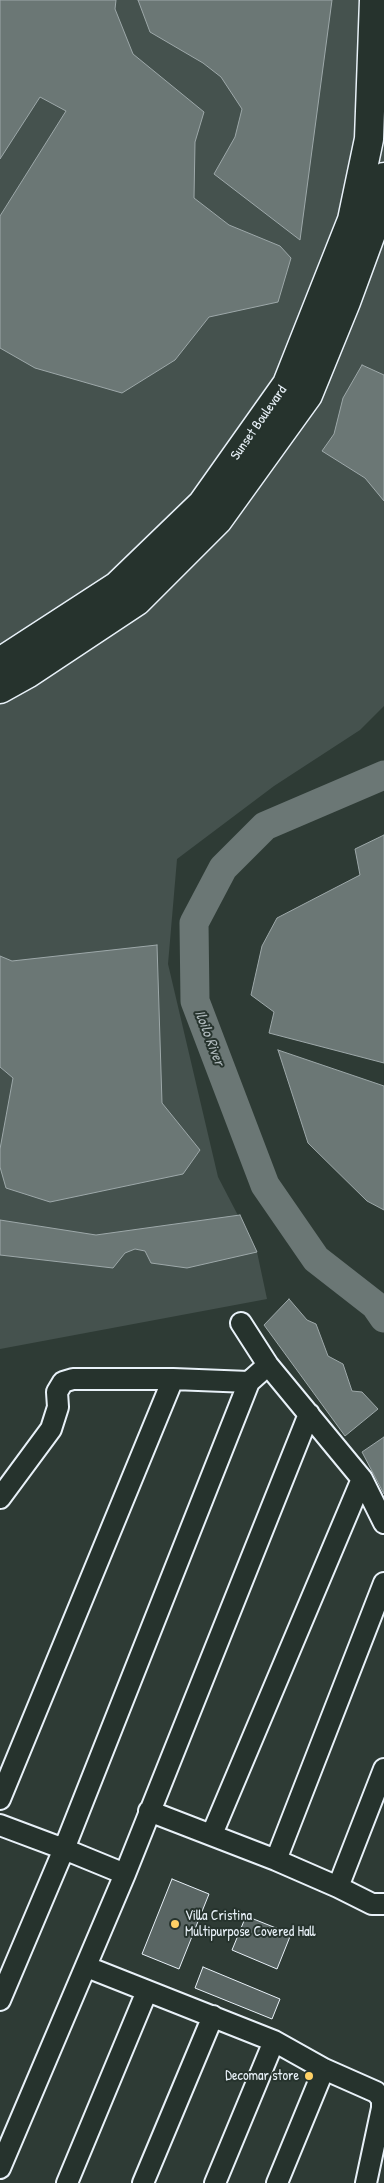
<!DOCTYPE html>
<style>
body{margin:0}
canvas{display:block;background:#2e3b35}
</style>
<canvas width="384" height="2183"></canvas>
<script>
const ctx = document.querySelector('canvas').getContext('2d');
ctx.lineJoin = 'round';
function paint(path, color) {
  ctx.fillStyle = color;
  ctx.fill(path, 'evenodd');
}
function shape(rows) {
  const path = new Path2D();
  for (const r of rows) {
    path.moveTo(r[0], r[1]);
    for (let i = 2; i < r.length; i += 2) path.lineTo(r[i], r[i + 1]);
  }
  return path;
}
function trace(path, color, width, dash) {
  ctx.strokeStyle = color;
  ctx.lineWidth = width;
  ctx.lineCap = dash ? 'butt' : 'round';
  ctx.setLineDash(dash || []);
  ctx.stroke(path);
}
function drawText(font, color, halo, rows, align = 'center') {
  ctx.font = font + ' "Patrick Hand",sans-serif';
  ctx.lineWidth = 4;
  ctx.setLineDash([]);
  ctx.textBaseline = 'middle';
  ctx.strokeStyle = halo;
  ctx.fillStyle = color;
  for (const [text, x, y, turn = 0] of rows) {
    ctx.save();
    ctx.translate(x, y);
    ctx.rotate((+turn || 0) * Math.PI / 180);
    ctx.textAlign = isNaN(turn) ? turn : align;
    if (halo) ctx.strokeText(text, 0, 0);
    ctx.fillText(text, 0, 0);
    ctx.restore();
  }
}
const green = shape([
 [0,0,384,0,384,706,360,730,274,786,177,859,168,964,218,1177,257,1252,267,1299,0,1349]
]);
const water = shape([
 [0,0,116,0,115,9,133,54,204,112,195,142,194,198,229,225,280,246,291,258,278,302,209,317,175,360,122,393,35,368,0,348,0,216,66,111,40,97,0,159,0,0],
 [138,0,332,0,300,240,214,174,235,137,242,109,221,77,203,63,150,32,138,0],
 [362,365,384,375,384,501,365,478,322,451,334,434,343,398,362,365],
 [384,835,384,1063,269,1033,274,1012,251,995,262,946,277,918,360,875,355,849,384,835],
 [157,945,162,1103,200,1150,183,1174,50,1202,6,1188,0,1167,0,1149,13,1078,0,1067,0,956,12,961,157,945],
 [278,1050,384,1086,384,1210,367,1201,308,1143,278,1050],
 [240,1215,257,1252,187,1268,151,1263,145,1251,135,1249,125,1253,113,1268,0,1255,0,1220,96,1235,240,1215],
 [289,1299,307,1320,316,1324,328,1356,343,1364,352,1391,362,1392,378,1409,345,1436,264,1325,289,1299],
 [384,1437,384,1494,362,1452,384,1437]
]);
const river = shape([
 [384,775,265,826,223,868,194,923,195,1001,265,1185,316,1259,375,1305,384,1318]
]);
const building = shape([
 [172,1879,209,1894,179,1969,142,1954,172,1879],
 [246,1916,291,1934,277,1969,232,1950,246,1916],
 [203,1967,280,1999,272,2019,195,1988,203,1967]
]);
const minor = shape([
 [241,1323,268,1365,362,1479,384,1523],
 [0,1498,51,1429,58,1407,57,1392,63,1382,73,1379,173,1379,249,1382],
 [0,1799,173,1379],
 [149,1811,276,1860,338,1887,372,1904,384,1904],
 [0,1825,64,1849,125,1874],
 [212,1834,362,1479],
 [276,1860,384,1583],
 [338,1887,384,1769],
 [87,1967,274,2041,324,2069,376,2092,382,2099,382,2108,366,2183],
 [0,2000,64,1849,249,1382,268,1365],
 [0,2168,125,1874,309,1414],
 [67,2183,147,1991],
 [143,2183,213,2016],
 [215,2183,274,2041],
 [277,2183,324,2069]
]);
const secondary = shape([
 [0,662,117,586,202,504,287,384,352,220,369,139,374,0],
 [0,689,27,674,137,601,218,520,308,395,346,302,375,223,384,177]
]);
const markers = [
 [175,1924,5,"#ffd166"],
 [309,2076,5,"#ffd166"]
];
const streetNames = [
 ["Sunset Boulevard",259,423,-55]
];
const poiNames = [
 ["Villa Cristina",185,1916],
 ["Multipurpose Covered Hall",185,1932],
 ["Decomar store",299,2076,"right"]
];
const waterNames = [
 ["Iloilo River",209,1038,69]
];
paint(green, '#45524e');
paint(water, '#6b7775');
trace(water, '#9da8a9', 1);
trace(river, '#6b7775', 29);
paint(building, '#596563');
trace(building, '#e8f1f8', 1);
trace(minor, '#e8f1f8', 24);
trace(secondary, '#e8f1f8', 31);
trace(minor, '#26332d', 20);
trace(secondary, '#26332d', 28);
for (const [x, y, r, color] of markers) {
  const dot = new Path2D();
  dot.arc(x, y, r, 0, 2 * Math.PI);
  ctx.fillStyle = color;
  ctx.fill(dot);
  trace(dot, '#26332d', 2);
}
drawText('14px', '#e8f1f8', '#26332d', streetNames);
drawText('14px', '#e8f1f8', '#26332d', poiNames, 'left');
drawText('italic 15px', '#b0babd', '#26332d', waterNames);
</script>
